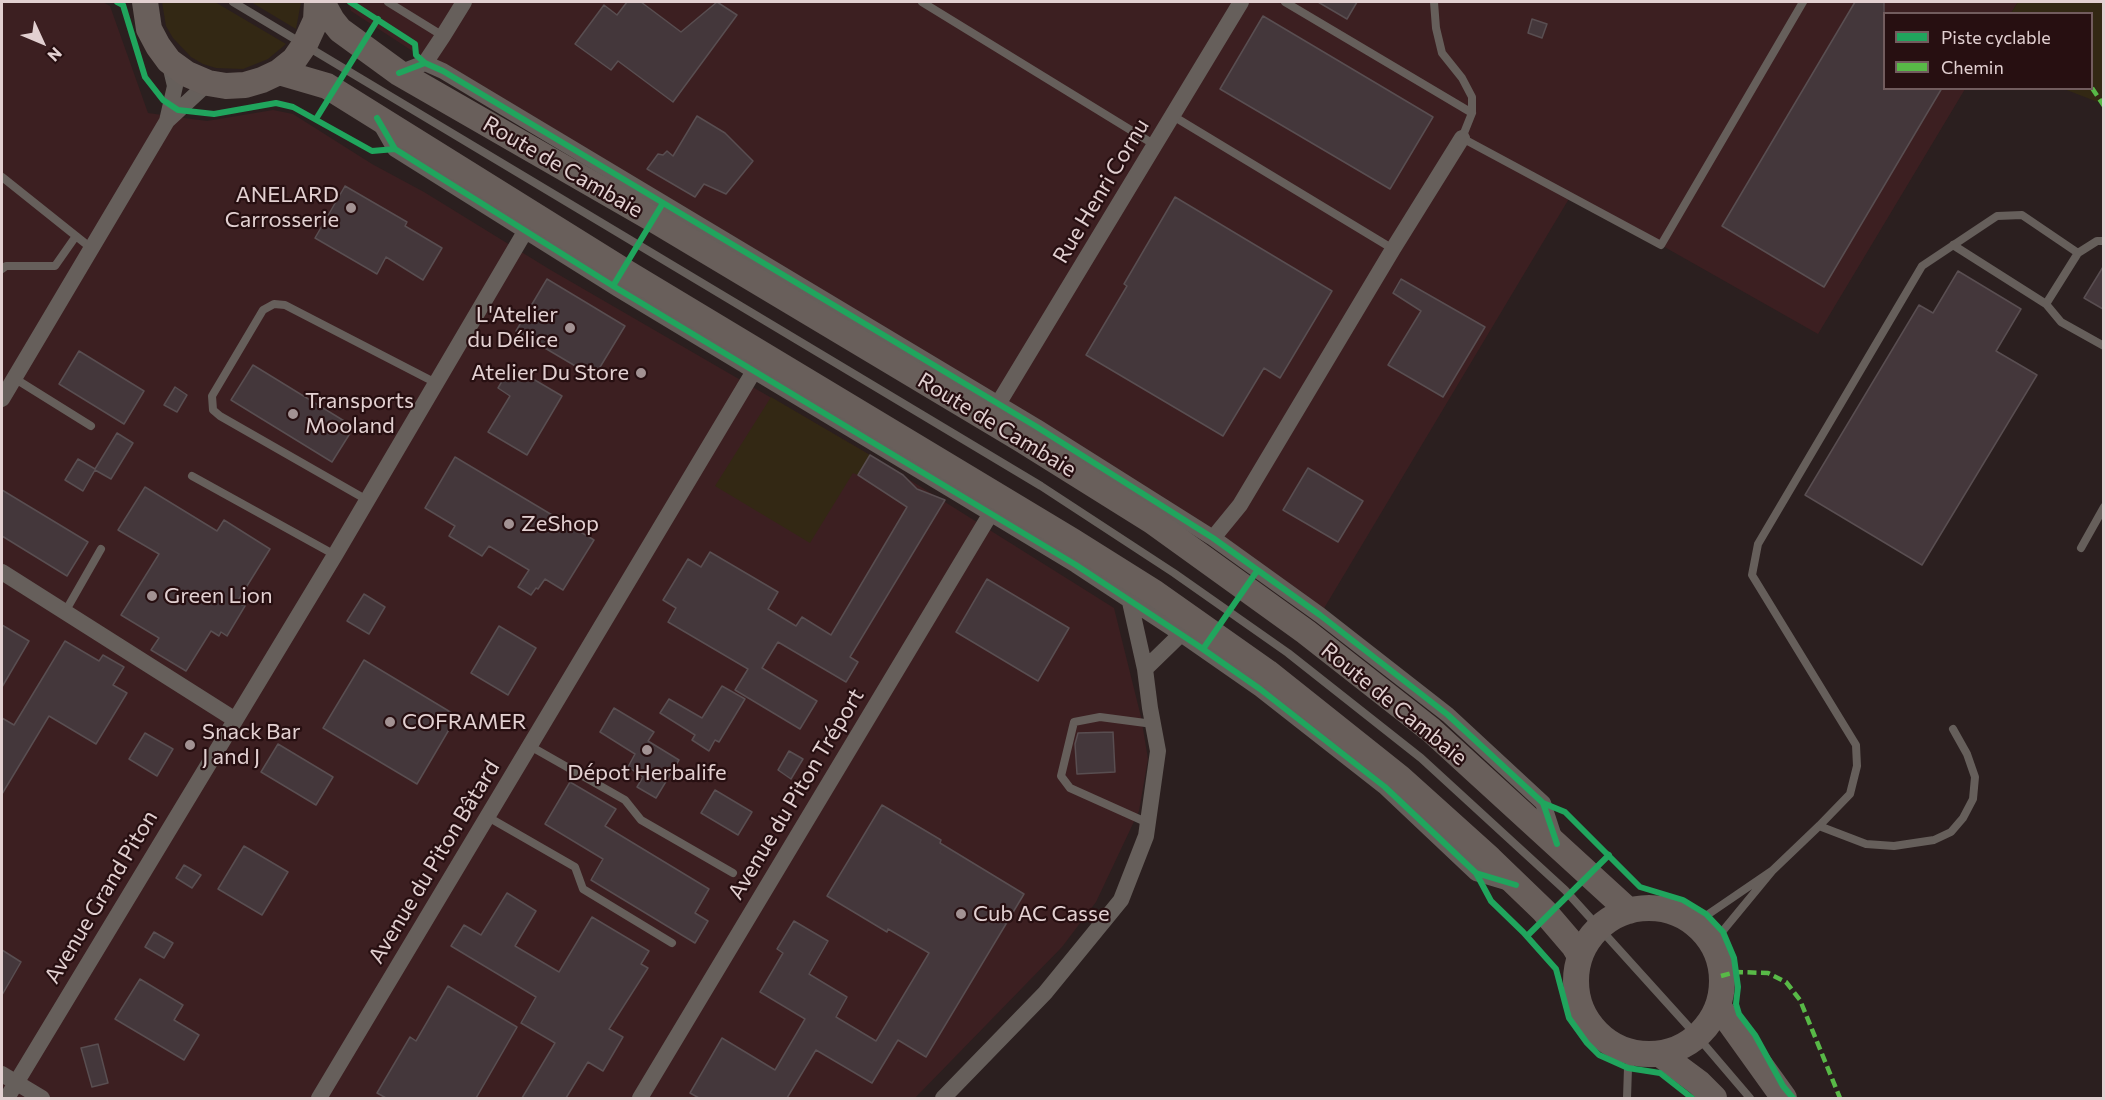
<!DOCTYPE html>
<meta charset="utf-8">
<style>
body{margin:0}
#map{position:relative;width:2105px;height:1100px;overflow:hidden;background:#2b1f1f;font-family:Commissioner,sans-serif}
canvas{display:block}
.frame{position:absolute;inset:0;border:3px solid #e2d0d1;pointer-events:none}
.legend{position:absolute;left:1883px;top:12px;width:210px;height:78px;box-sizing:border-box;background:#270f11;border:2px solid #725c5e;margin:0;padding:8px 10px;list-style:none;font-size:18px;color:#e2d0d1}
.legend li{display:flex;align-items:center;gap:12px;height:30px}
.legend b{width:30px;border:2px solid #725c5e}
.north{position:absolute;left:12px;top:12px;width:60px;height:60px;-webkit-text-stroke:4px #270f11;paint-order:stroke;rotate:134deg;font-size:16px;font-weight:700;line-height:24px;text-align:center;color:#e2d0d1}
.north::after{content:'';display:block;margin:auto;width:21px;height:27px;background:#e2d0d1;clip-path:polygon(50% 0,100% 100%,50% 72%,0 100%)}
</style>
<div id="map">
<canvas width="2105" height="1100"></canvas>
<div class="frame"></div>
<ul class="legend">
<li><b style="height:8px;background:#20a55d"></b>Piste cyclable</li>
<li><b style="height:8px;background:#58b947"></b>Chemin</li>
</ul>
<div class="north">N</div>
</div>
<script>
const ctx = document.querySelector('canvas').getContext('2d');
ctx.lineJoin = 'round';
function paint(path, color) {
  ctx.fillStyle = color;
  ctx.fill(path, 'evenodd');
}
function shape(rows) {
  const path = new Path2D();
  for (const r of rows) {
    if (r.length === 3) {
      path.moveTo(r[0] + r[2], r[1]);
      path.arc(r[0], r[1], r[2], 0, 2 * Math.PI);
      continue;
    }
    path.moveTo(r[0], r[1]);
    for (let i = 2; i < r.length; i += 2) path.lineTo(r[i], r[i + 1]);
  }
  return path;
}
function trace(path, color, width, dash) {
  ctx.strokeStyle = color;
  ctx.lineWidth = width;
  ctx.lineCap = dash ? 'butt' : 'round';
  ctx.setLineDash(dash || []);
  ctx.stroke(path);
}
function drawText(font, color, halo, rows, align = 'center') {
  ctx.font = font + ' Commissioner,sans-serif';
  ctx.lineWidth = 4.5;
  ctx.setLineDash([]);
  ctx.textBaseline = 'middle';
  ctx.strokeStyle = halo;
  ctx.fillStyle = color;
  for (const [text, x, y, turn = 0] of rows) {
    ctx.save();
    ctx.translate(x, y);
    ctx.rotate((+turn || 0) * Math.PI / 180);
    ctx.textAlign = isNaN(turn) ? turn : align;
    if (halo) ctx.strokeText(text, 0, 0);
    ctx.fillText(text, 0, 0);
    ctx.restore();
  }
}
const built = shape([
 [2,2,103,2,110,6,148,113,207,121,273,110,293,114,372,164,424,192,549,269,870,455,1114,608,1141,717,1148,759,1139,811,1096,902,1062,947,915,1098,2,1098],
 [348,2,2018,2,2011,13,1884,14,1884,88,1965,89,1818,334,1661,245,1570,197,1320,615,1251,567,443,71,351,11]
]);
const green = shape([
 [162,2,215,2,286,44,268,59,243,69,216,68,203,64,191,57,173,38,166,26],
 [251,2,301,2,296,29],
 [2018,2,2103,2,2103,104,2064,89,2092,88,2092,14,2011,13],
 [771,397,870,455,858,475,853,473,810,543,715,486]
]);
const building = shape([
 [627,2,641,2,681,32,717,2,737,15,673,102,618,61,611,70,575,44,604,5,617,15,627,2],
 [1318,2,1357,2,1347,19,1318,2],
 [1855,2,1884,2,1884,88,1942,88,1824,287,1722,226,1855,2],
 [1263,16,1433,117,1390,189,1220,89,1263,16],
 [1532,19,1547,24,1542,38,1528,33,1532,19],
 [697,116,725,133,753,161,726,194,704,184,695,197,647,169,658,154,663,155,667,151,673,156,697,116],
 [345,186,407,222,405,226,442,248,423,280,386,257,377,274,315,238,345,186],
 [1175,197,1332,291,1280,378,1264,368,1223,436,1086,355,1127,286,1124,284,1175,197],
 [2103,267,2103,309,2084,298,2103,267],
 [1958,271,2021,309,1996,351,2037,375,1922,565,1805,495,1919,305,1933,313,1958,271],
 [547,279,625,326,594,377,516,331,547,279],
 [1401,279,1485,327,1443,397,1388,365,1421,311,1393,293,1401,279],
 [79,351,144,391,124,424,59,384,79,351],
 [253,365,354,427,332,462,231,400,253,365],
 [511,366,562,396,527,455,488,432,510,396,498,388,511,366],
 [175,387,187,395,177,412,164,405,175,387],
 [117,433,133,443,111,479,95,470,83,491,65,480,78,459,95,469,117,433],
 [870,455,903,475,917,489,945,500,850,657,858,662,846,682,778,642,762,668,817,701,800,729,735,690,748,669,668,622,676,608,663,600,688,559,701,567,710,552,778,592,768,609,796,626,802,617,831,635,907,507,858,475,870,455],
 [455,457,594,540,563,590,545,579,538,589,536,588,531,595,518,587,529,570,489,546,482,556,449,536,455,526,425,508,455,457],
 [1308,468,1363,501,1338,542,1283,510,1308,468],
 [145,487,217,531,224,520,270,549,237,602,245,606,227,636,221,632,219,636,211,631,186,671,151,650,159,638,121,615,159,554,118,530,145,487],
 [2,490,88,542,67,576,2,536,2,490],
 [987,579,1069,628,1038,681,956,632,987,579],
 [364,594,385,607,369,634,347,621,364,594],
 [2,625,29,641,2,687,2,625],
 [499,626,536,648,508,695,471,673,499,626],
 [65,641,99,661,103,655,124,667,113,685,127,693,96,744,49,716,2,794,2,718,14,725,65,641],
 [364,660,457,716,417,784,323,728,364,660],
 [722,686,745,699,719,742,715,740,709,751,692,740,695,735,660,713,669,699,702,718,722,686],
 [614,708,654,732,648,741,679,760,656,798,637,787,643,777,628,767,635,754,600,732,614,708],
 [1113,732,1115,772,1077,774,1075,744,1078,733,1113,732],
 [145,733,173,749,157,776,129,759,145,733],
 [278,744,333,777,316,805,261,772,278,744],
 [789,751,803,759,791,779,778,770,789,751],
 [570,782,616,809,605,826,709,889,695,913,708,921,695,943,591,880,603,859,545,824,570,782],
 [715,790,752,812,738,835,701,813,715,790],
 [882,805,941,840,940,843,1024,894,926,1057,898,1040,872,1083,816,1050,787,1098,699,1098,690,1093,722,1038,775,1070,805,1019,760,992,783,953,777,949,794,921,828,941,809,974,847,997,836,1017,876,1041,929,953,888,929,887,932,827,896,882,805],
 [244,846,288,872,262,915,218,889,244,846],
 [184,865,201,875,192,888,176,878,184,865],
 [507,893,536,911,515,946,559,972,592,917,649,951,641,964,648,968,609,1029,623,1037,603,1071,588,1062,566,1098,522,1098,555,1043,521,1023,536,997,451,946,464,925,481,935,507,893],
 [154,932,173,943,164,958,145,947,154,932],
 [2,950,21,962,2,995,2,950],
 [140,979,183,1005,174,1020,199,1035,184,1060,115,1019,140,979],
 [448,986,517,1027,476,1098,386,1098,377,1093,410,1037,416,1041,448,986],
 [98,1044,108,1083,92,1087,81,1048,98,1044]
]);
const service = shape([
 [233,2,1041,486,1174,573,1288,653,1421,758,1565,890,1697,1036,1750,1098],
 [388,2,443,36],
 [922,2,1155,145],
 [1285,2,1472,113],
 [1434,2,1436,28,1442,53,1462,78,1472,97,1472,113,1462,138,1661,245,1803,2],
 [1173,116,1393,249],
 [2,177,91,248],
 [2078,253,2097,241,2104,241],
 [2,269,6,266,55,266,76,236],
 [2046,304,2061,322,2104,346],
 [14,378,91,426],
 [192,476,335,555],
 [367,500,220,416,213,410,212,396,263,310,274,304,285,305,436,383],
 [2081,548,2104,507],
 [65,612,101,549],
 [530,746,625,800,641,820,733,873],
 [488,817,575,867,583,889,672,943],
 [1148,823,1070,788,1061,776,1074,722,1100,717,1153,724],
 [1819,826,1866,844,1894,846,1934,840,1951,832,1963,818,1973,799,1975,777,1967,754,1953,729],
 [1773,870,1819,826,1850,794,1857,766,1856,745,1752,575,1758,544,1922,266,1997,216,2022,215,2078,253,2046,304,1953,245],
 [1694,924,1773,870,1712,944],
 [1627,1098,1628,1068,1637,1054]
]);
const minor = shape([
 [425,63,443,36,464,2],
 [399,73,425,63,443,71,1037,427,1213,538,1320,615,1448,715,1543,803,1555,840],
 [167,121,208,83],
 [379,121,395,149,618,289,1076,565,1181,634,1260,689,1385,787,1476,873,1513,884],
 [2,399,167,121,175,86,169,61],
 [998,404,1241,2],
 [1213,538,1240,505,1393,249,1462,138],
 [2,572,234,719],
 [1145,669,1181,634],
 [2,1074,42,1098],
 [7,1098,335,555,526,230],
 [319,1098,754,371],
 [640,1098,991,513],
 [943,1098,1045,993,1121,900,1146,836,1158,751,1150,708,1145,669,1130,602]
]);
const primary = shape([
 [145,2,149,29,158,46,169,61,187,74,208,83,226,86,245,85,262,80,279,72,294,60,305,44,316,20,317,2],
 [322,2,332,20,340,30,399,73,658,222,1021,439,1152,521,1306,632,1431,730,1629,911],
 [279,72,327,86,627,273,1072,541,1155,593,1267,672,1400,778,1490,859,1544,911,1574,946,1580,956],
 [1649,981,73],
 [1718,1006,1784,1098],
 [1660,1054,1699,1083,1714,1098]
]);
const quiet = shape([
 [2092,88,2104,106],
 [1721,976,1736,972,1768,973,1786,982,1800,1000,1840,1098]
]);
const cycleway = shape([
 [117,2,123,5,145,77,163,100,178,110,214,114,276,103,293,107,372,151,395,149],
 [350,2,415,44,416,55,425,63],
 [399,73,425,63,443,71,1037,427,1213,538,1320,615,1448,715,1543,803,1557,844],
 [377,118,395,149,618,289,1076,565,1197,645,1260,689,1385,787,1476,873,1516,885],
 [316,119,378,19],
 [613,286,663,203],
 [1203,649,1257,571],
 [1543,803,1565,812,1640,887,1683,900,1706,914,1723,932,1734,958,1738,987,1736,1004,1739,1014,1755,1035,1783,1086,1793,1098],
 [1476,873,1491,901,1523,932,1556,969,1569,1018,1587,1043,1599,1055,1628,1068,1660,1073,1692,1098],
 [1527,936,1609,855]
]);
const markers = [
 [351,208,6,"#a29293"],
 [570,328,6,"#a29293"],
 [641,373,6,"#a29293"],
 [293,414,6,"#a29293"],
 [509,524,6,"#a29293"],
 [152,596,6,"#a29293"],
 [390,722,6,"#a29293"],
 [190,745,6,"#a29293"],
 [647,750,6,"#a29293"],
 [961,914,6,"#a29293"]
];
const streetNames = [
 ["Route de Cambaie",563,167,30],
 ["Rue Henri Cornu",1101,191,-59],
 ["Route de Cambaie",997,425,31],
 ["Route de Cambaie",1394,704,39],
 ["Avenue du Piton Tréport",796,794,-59],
 ["Avenue du Piton Bâtard",434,862,-59],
 ["Avenue Grand Piton",101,897,-59]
];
const poiNames = [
 ["ANELARD",339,195,"right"],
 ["Carrosserie",339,220,"right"],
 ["L'Atelier",558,315,"right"],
 ["du Délice",558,340,"right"],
 ["Atelier Du Store",629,373,"right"],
 ["Transports",305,401],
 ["Mooland",305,426],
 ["ZeShop",521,524],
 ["Green Lion",164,596],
 ["COFRAMER",402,722],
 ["Snack Bar",202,732],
 ["J and J",202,757],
 ["Dépot Herbalife",647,773,"center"],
 ["Cub AC Casse",973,914]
];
paint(built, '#3c1f21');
paint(green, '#332814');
paint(building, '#44373b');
trace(building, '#594e51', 1.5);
trace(service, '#665f5b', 8);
trace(minor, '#665f5b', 16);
trace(primary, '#695f5b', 26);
trace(quiet, '#58b947', 4.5, [9, 4.5]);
trace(cycleway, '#20a55d', 6);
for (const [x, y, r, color] of markers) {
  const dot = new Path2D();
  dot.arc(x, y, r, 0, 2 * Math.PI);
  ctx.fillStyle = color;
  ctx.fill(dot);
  trace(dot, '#270f11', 2);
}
drawText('22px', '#e2d0d1', '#270f11', streetNames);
drawText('22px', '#e2d0d1', '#270f11', poiNames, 'left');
</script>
